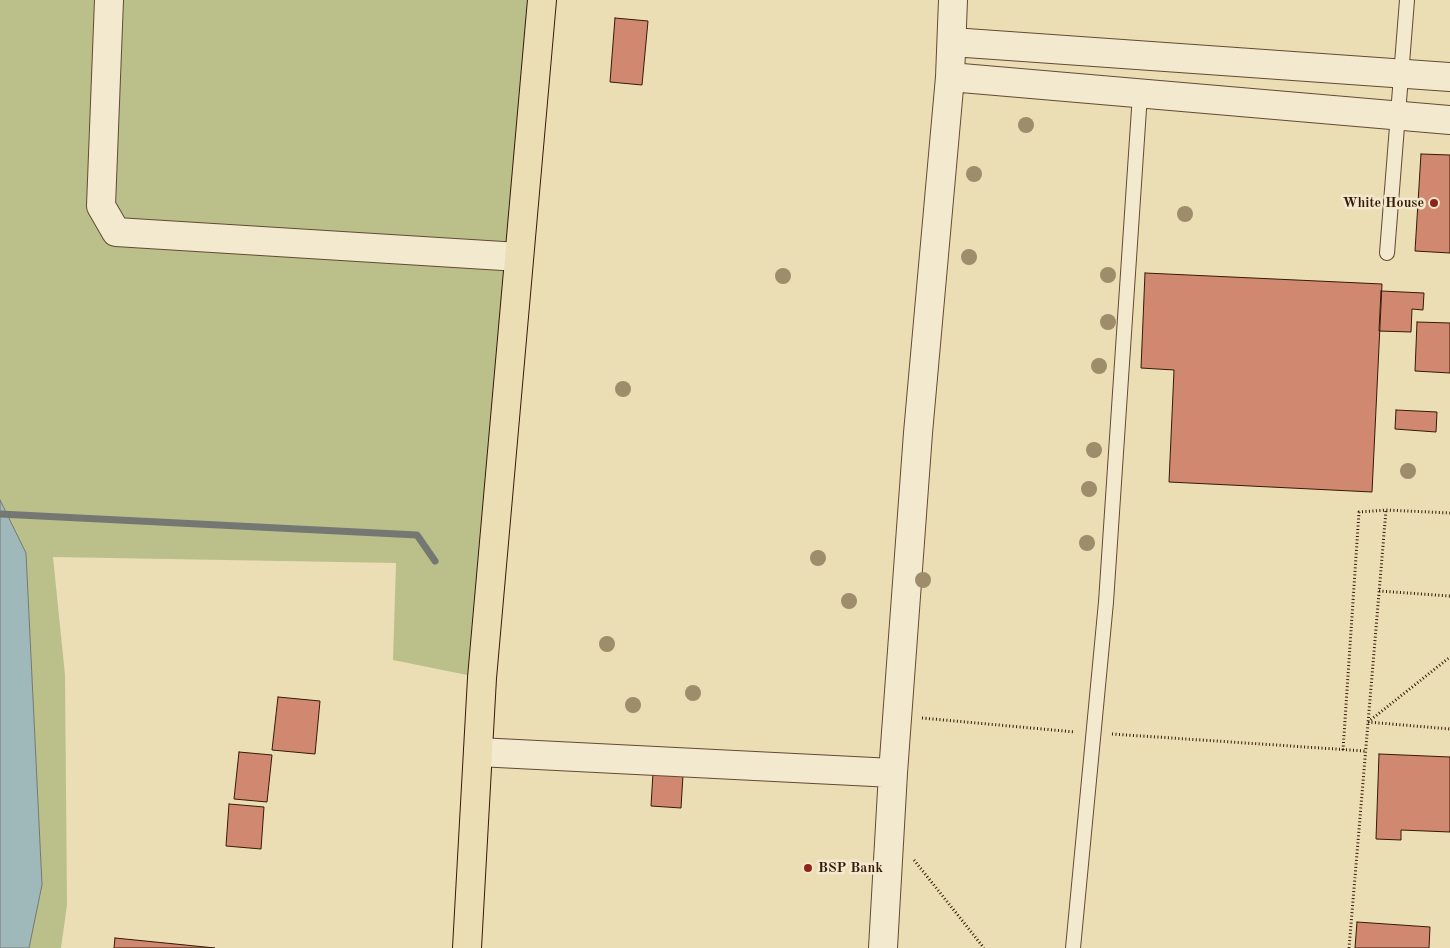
<!DOCTYPE html>
<style>
body{margin:0}
canvas{display:block;background:#ebddb4}
</style>
<canvas width="1450" height="948"></canvas>
<script>
const ctx = document.querySelector('canvas').getContext('2d');
ctx.lineJoin = 'round';
function paint(path, color) {
  ctx.fillStyle = color;
  ctx.fill(path, 'evenodd');
}
function shape(rows) {
  const path = new Path2D();
  for (const r of rows) {
    path.moveTo(r[0], r[1]);
    for (let i = 2; i < r.length; i += 2) path.lineTo(r[i], r[i + 1]);
  }
  return path;
}
function trace(path, color, width, dash) {
  ctx.strokeStyle = color;
  ctx.lineWidth = width;
  ctx.lineCap = dash ? 'butt' : 'round';
  ctx.setLineDash(dash || []);
  ctx.stroke(path);
}
function drawText(font, color, halo, rows, align = 'center') {
  ctx.font = font + ' "Old Standard TT",serif';
  ctx.lineWidth = 5;
  ctx.setLineDash([]);
  ctx.textBaseline = 'middle';
  ctx.strokeStyle = halo;
  ctx.fillStyle = color;
  for (const [text, x, y, turn = 0] of rows) {
    ctx.save();
    ctx.translate(x, y);
    ctx.rotate((+turn || 0) * Math.PI / 180);
    ctx.textAlign = isNaN(turn) ? turn : align;
    if (halo) ctx.strokeText(text, 0, 0);
    ctx.fillText(text, 0, 0);
    ctx.restore();
  }
}
const green = shape([
 [0,0,542,0,482,678,393,660,396,563,53,557,65,675,67,905,61,948,29,948,42,885,26,553,0,500]
]);
const water = shape([
 [0,500,26,553,42,885,29,948,0,948,0,500]
]);
const stream = shape([
 [0,514,417,535,435,561]
]);
const building = shape([
 [615,18,648,21,642,85,610,82,615,18],
 [1421,154,1450,155,1450,253,1415,251,1421,154],
 [1145,273,1382,284,1372,492,1169,482,1174,370,1141,368,1145,273],
 [1381,291,1424,293,1423,310,1412,309,1411,332,1379,331,1381,291],
 [1417,322,1450,323,1450,373,1415,371,1417,322],
 [1396,410,1437,412,1436,432,1395,429,1396,410],
 [278,697,320,701,315,754,272,750,278,697],
 [239,752,272,755,267,802,234,799,239,752],
 [1379,754,1450,757,1450,832,1401,830,1401,840,1376,839,1379,754],
 [653,773,683,775,681,808,651,806,653,773],
 [229,804,264,807,261,849,226,846,229,804],
 [1357,922,1430,927,1429,948,1355,948,1357,922],
 [115,938,215,948,114,948,115,938]
]);
const path = shape([
 [1379,591,1450,596],
 [922,718,1075,732],
 [1368,722,1450,657],
 [1368,722,1450,729],
 [1112,734,1365,751],
 [1343,750,1359,512,1386,510,1450,513],
 [914,860,984,948],
 [1349,948,1386,510]
]);
const lane = shape([
 [1387,253,1407,0],
 [1073,948,1106,602,1140,94]
]);
const street = shape([
 [109,0,101,206,116,232,519,257],
 [952,42,1450,77],
 [950,77,1450,120],
 [478,752,893,773],
 [883,948,893,773,918,433,950,77,953,0]
]);
const primary = shape([
 [467,948,482,678,542,0]
]);
const trees = [
 [1026,125],
 [974,174],
 [1185,214],
 [969,257],
 [1108,275],
 [783,276],
 [1108,322],
 [1099,366],
 [623,389],
 [1094,450],
 [1408,471],
 [1089,489],
 [1087,543],
 [818,558],
 [923,580],
 [849,601],
 [607,644],
 [693,693],
 [633,705]
];
const markers = [
 [1434,203,5,"#8f2418"],
 [808,868,5,"#8f2418"]
];
const poiNames = [
 ["White House",1424,203],
 ["BSP Bank",818,868,"left"]
];
paint(green, '#bbc08b');
paint(water, '#9fb8b9');
trace(water, '#757872', 1);
trace(stream, '#757872', 7);
paint(building, '#d18871');
trace(building, '#361907', 1);
trace(lane, '#634a32', 16);
trace(street, '#634a32', 30);
trace(primary, '#361907', 30);
trace(path, '#361907', 3, [1, 2.5]);
trace(lane, '#f2e9ce', 14);
trace(street, '#f2e9ce', 28);
trace(primary, '#ebddb4', 28);
ctx.fillStyle = '#9d8d6b';
for (const [x, y] of trees) {
  ctx.beginPath();
  ctx.arc(x, y, 8, 0, 2 * Math.PI);
  ctx.fill();
}
for (const [x, y, r, color] of markers) {
  const dot = new Path2D();
  dot.arc(x, y, r, 0, 2 * Math.PI);
  ctx.fillStyle = color;
  ctx.fill(dot);
  trace(dot, '#f2e9ce', 2);
}
drawText('bold 14px', '#361907', '#f2e9ce', poiNames, 'right');
</script>
